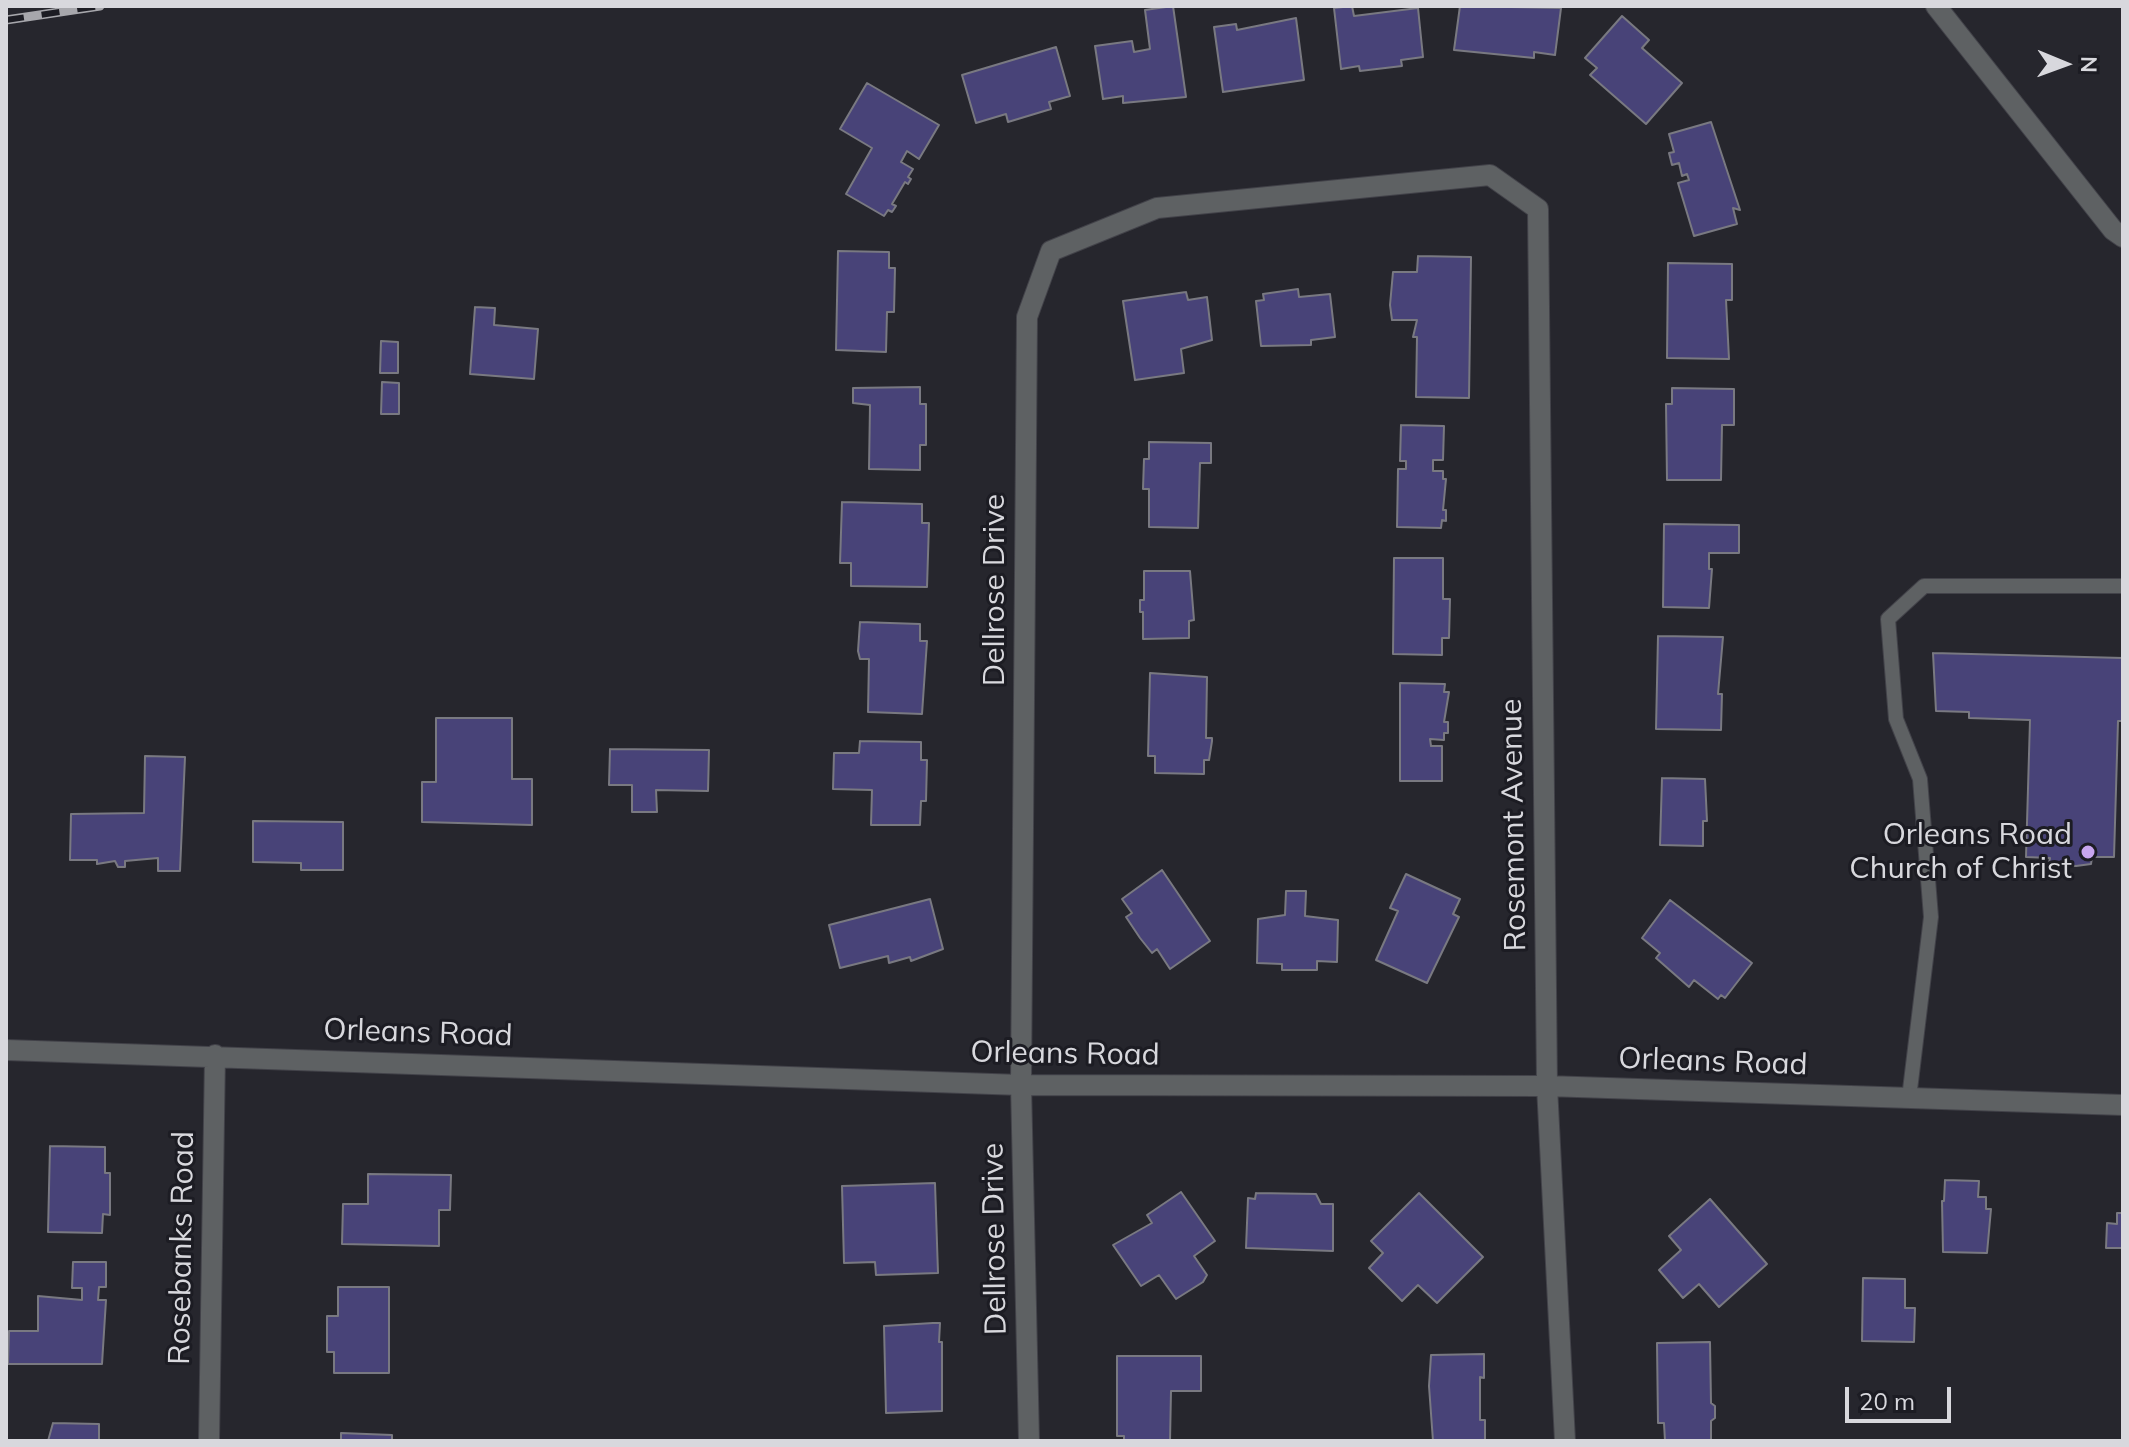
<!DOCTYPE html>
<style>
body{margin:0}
#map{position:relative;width:2129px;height:1447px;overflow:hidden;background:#26262d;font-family:Mulish,sans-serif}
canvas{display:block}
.frame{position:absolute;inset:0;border:8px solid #d8d8dd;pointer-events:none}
.north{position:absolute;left:2025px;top:24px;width:80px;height:80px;-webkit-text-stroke:6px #1c1c23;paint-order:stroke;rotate:91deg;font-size:22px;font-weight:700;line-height:32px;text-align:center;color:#d8d8dd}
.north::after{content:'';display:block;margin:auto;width:28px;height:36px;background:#d8d8dd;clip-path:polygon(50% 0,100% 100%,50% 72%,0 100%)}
.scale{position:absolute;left:1845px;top:1387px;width:106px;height:36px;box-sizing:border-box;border:4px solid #d8d8dd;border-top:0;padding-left:10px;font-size:24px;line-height:28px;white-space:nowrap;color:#d8d8dd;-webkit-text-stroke:6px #1c1c23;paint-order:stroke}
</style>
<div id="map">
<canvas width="2129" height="1447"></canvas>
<div class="frame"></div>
<div class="north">N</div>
<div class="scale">20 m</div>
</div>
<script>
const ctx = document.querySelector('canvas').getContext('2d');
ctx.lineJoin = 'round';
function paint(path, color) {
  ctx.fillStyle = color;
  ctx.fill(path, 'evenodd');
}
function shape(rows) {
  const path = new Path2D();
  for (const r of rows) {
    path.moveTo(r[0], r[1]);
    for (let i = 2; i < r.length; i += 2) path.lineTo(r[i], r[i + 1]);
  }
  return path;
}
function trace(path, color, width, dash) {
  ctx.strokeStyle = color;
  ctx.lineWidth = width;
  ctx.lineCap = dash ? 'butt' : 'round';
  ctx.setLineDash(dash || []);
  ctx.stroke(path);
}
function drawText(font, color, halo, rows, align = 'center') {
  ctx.font = font + ' Mulish,sans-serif';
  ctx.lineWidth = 6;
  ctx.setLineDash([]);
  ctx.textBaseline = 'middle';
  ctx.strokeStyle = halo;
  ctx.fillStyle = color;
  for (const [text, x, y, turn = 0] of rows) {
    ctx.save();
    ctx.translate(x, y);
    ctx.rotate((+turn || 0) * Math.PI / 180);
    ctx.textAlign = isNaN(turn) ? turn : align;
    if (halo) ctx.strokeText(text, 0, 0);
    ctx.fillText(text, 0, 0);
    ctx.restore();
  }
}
const building = shape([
 [1173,6,1186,97,1123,103,1123,96,1103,99,1095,46,1132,41,1134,52,1150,49,1145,10,1173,6],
 [1352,6,1354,16,1418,8,1423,57,1401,60,1402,66,1360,71,1359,66,1341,69,1334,8,1352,6],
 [1460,6,1561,8,1555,55,1534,52,1534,58,1454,50,1460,6],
 [1622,16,1649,40,1642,48,1682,83,1646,124,1590,75,1597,68,1585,58,1622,16],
 [1296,18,1304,80,1223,92,1214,27,1236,24,1237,30,1296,18],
 [1056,47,1070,96,1049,102,1051,109,1008,122,1006,114,976,123,962,75,1056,47],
 [867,83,939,125,919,159,907,151,901,162,913,169,908,177,911,179,908,184,905,182,892,204,896,206,892,212,888,210,884,216,846,194,872,148,840,129,867,83],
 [1711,122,1740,210,1733,208,1737,224,1694,236,1678,183,1689,180,1687,174,1682,176,1679,163,1672,165,1669,153,1674,152,1669,134,1711,122],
 [838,251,889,252,889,268,895,268,894,312,887,312,886,352,836,350,838,251],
 [1418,256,1471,257,1469,398,1416,397,1417,337,1413,337,1417,320,1392,320,1390,305,1393,272,1417,272,1418,256],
 [1668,263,1732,264,1732,300,1726,300,1729,359,1667,358,1668,263],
 [1298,289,1299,297,1330,294,1335,337,1311,340,1311,345,1261,346,1256,301,1264,300,1263,294,1298,289],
 [1186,292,1188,300,1207,297,1212,340,1181,349,1184,373,1135,380,1123,301,1186,292],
 [475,307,495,308,494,325,538,329,534,379,470,374,475,307],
 [381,341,398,342,398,373,380,373,381,341],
 [382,382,399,383,399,414,381,414,382,382],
 [920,387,920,404,926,404,926,445,920,445,920,470,869,469,870,405,853,403,853,388,920,387],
 [1672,388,1734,389,1734,425,1722,425,1721,480,1667,480,1666,404,1672,404,1672,388],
 [1401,425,1444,426,1443,460,1433,460,1433,471,1443,471,1443,479,1446,479,1443,510,1446,510,1446,521,1442,520,1441,528,1397,527,1398,469,1406,469,1406,461,1400,461,1401,425],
 [1149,442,1211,443,1211,463,1200,463,1198,528,1149,527,1149,489,1143,489,1144,459,1149,459,1149,442],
 [842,502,922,504,922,523,929,523,927,587,851,586,851,563,840,563,842,502],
 [1664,524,1739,525,1739,553,1709,553,1709,569,1712,569,1709,608,1663,607,1664,524],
 [1394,558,1443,558,1443,599,1450,599,1449,638,1442,638,1442,655,1393,654,1394,558],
 [1144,571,1190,571,1194,620,1189,621,1189,638,1143,639,1143,612,1140,612,1140,600,1144,600,1144,571],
 [860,622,920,624,920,641,927,641,922,714,868,712,869,659,860,659,858,651,860,622],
 [1658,636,1723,637,1718,694,1722,694,1721,730,1656,729,1658,636],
 [1933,653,2123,658,2123,721,2118,721,2114,857,2092,857,2091,864,2076,866,2049,863,2050,858,2026,857,2030,720,1969,718,1969,712,1936,711,1933,653],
 [1150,673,1207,677,1206,738,1212,738,1212,741,1209,760,1204,760,1204,774,1155,773,1155,756,1148,756,1150,673],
 [1400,683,1445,684,1444,692,1449,692,1444,722,1448,722,1448,733,1444,733,1444,740,1430,739,1431,746,1442,746,1442,781,1400,781,1400,683],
 [436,718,512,718,512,779,532,779,532,825,422,822,422,782,436,782,436,718],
 [860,741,921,742,921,760,927,760,926,801,921,801,920,825,871,825,872,790,833,789,834,753,859,753,860,741],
 [610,749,709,750,708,791,656,790,657,812,632,812,632,785,609,785,610,749],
 [145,756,185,757,180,871,158,871,158,858,125,861,125,867,118,867,115,861,97,864,97,860,70,860,71,814,144,813,145,756],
 [1662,778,1705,779,1707,821,1703,821,1703,846,1660,845,1662,778],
 [253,821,343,822,343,870,301,870,301,863,253,862,253,821],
 [1162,870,1210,941,1170,969,1157,949,1152,953,1140,938,1126,917,1132,913,1122,899,1162,870],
 [1406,874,1460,899,1453,914,1459,917,1427,983,1376,960,1398,911,1390,908,1406,874],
 [1286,891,1306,891,1305,916,1338,920,1337,962,1317,961,1317,970,1282,970,1282,964,1257,963,1258,919,1285,915,1286,891],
 [930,899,943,949,911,961,910,957,889,963,888,956,840,968,829,925,930,899],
 [1670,900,1752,963,1725,998,1721,995,1718,999,1694,980,1689,987,1656,958,1660,953,1642,938,1670,900],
 [50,1146,105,1147,105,1173,110,1173,110,1215,103,1214,102,1233,48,1232,50,1146],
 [368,1174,451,1175,450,1210,439,1210,439,1246,342,1244,343,1204,368,1204,368,1174],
 [1945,1180,1979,1181,1978,1197,1986,1197,1986,1209,1991,1209,1987,1253,1943,1252,1942,1201,1944,1201,1945,1180],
 [935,1183,938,1273,876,1275,875,1262,844,1263,842,1186,935,1183],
 [1181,1192,1215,1241,1194,1256,1207,1275,1203,1282,1176,1299,1159,1275,1141,1286,1113,1245,1152,1223,1147,1215,1181,1192],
 [1256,1193,1316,1194,1321,1204,1333,1204,1333,1251,1246,1248,1248,1198,1255,1199,1256,1193],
 [1419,1193,1483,1257,1437,1303,1418,1285,1402,1301,1369,1268,1383,1253,1371,1241,1419,1193],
 [1710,1199,1767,1264,1719,1307,1699,1284,1683,1298,1659,1270,1681,1250,1669,1236,1710,1199],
 [2117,1213,2123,1213,2123,1248,2106,1248,2107,1223,2117,1224,2117,1213],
 [73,1262,106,1262,106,1287,99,1287,98,1300,106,1300,102,1364,8,1364,9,1331,38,1331,38,1296,82,1300,82,1288,72,1288,73,1262],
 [1863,1278,1905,1279,1905,1308,1915,1308,1914,1342,1862,1341,1863,1278],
 [338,1287,389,1287,389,1373,334,1373,334,1352,327,1352,327,1316,338,1316,338,1287],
 [933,1323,940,1323,939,1342,942,1342,942,1411,886,1413,884,1326,933,1323],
 [1710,1342,1711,1403,1715,1406,1715,1418,1711,1421,1711,1441,1665,1441,1664,1423,1658,1423,1657,1343,1710,1342],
 [1484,1354,1484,1378,1480,1377,1480,1420,1485,1420,1485,1441,1433,1441,1429,1386,1431,1355,1484,1354],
 [1117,1356,1201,1356,1201,1391,1171,1391,1170,1441,1124,1441,1124,1436,1117,1436,1117,1356],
 [53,1423,99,1424,99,1441,48,1441,53,1423],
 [341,1433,392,1435,392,1441,341,1441,341,1433]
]);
const service = shape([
 [1909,1098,1931,917,1920,779,1896,719,1888,619,1924,586,2123,586]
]);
const minor = shape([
 [6,1050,1021,1085,1547,1086,2123,1105],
 [209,1441,215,1055],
 [1029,1441,1021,1085,1027,317,1051,251,1157,208,1490,175,1538,209,1547,1086,1565,1441]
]);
const tertiary = shape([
 [1936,6,2113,230,2123,237]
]);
const rail = shape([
 [6,20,100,6]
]);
const markers = [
 [2088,852,8,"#c8a6ef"]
];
const streetNames = [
 ["Dellrose Drive",995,590,-90],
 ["Rosemont Avenue",1514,825,-91],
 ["Orleans Road",418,1033,2],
 ["Orleans Road",1065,1054,1],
 ["Orleans Road",1713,1062,2],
 ["Dellrose Drive",995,1239,-91],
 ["Rosebanks Road",182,1248,-89]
];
const poiNames = [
 ["Orleans Road",2072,835],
 ["Church of Christ",2072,869]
];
paint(building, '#484378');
trace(building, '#797981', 2);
trace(service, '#424249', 16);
trace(minor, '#424249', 22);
trace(tertiary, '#424249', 22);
trace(service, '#5e6163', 14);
trace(minor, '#5e6163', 20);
trace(tertiary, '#5e6163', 20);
trace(rail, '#a7a7ac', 9);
trace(rail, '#1c1c23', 6, [18]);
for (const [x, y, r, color] of markers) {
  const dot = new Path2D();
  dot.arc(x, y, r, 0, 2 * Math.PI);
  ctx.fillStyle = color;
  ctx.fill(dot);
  trace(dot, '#1c1c23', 3);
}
drawText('30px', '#d8d8dd', '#1c1c23', streetNames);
drawText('30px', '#d8d8dd', '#1c1c23', poiNames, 'right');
</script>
